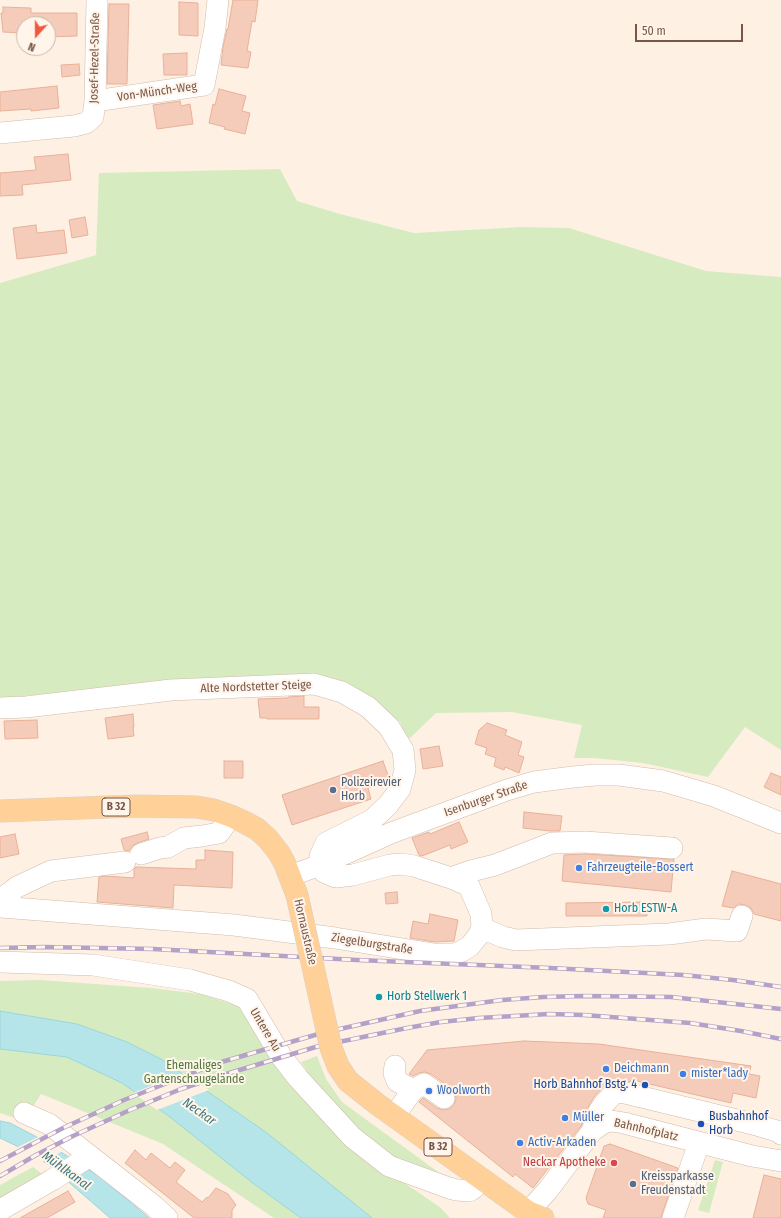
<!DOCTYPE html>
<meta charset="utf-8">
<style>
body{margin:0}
#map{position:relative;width:781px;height:1218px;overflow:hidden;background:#fef1e3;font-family:"Fira Sans Condensed",sans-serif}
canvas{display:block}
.north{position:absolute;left:16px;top:16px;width:40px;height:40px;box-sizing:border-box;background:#fff5eb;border:1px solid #c9b5a9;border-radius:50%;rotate:201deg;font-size:11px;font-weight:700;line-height:16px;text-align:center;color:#785547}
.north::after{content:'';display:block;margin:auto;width:14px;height:18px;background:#f05940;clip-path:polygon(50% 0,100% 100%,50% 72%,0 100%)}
.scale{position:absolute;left:635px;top:24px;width:108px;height:18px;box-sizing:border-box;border:2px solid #785547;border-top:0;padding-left:5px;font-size:12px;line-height:14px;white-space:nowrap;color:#785547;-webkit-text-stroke:3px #fff5eb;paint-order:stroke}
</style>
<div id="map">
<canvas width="781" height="1218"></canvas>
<div class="north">N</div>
<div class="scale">50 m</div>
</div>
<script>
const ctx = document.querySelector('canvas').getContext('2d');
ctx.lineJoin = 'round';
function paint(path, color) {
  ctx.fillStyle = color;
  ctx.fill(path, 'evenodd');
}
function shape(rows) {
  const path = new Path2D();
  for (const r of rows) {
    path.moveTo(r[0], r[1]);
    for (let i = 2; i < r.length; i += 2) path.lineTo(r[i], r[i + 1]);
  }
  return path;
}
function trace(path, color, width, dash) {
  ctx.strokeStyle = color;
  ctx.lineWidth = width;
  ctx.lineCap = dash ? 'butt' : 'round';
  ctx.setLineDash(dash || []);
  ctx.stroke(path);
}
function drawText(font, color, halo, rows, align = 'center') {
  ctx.font = font + ' "Fira Sans Condensed",sans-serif';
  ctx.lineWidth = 4;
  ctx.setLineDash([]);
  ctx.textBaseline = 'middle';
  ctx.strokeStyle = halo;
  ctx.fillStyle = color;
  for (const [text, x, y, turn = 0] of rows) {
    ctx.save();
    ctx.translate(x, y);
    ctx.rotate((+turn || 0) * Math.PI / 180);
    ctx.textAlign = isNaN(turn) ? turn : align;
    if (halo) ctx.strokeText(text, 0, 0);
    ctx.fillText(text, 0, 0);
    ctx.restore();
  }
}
const green = shape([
 [280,169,297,201,340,214,414,233,522,227,569,228,706,271,781,277,781,750,745,727,708,777,643,763,594,758,574,758,582,725,512,712,436,713,407,741,400,722,370,698,321,678,81,691,0,698,0,283,96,255,99,173],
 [40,980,151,988,200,994,238,1006,251,1018,311,1107,339,1138,441,1208,450,1218,274,1218,163,1144,41,1094,24,1121,0,1113,0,981],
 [317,1056,326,1079,342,1102,456,1185,388,1157,329,1104,301,1062],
 [715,1160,723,1162,709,1213,698,1210],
 [33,1167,41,1173,42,1176,0,1201,0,1185]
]);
const water = shape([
 [0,1011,77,1024,127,1042,161,1059,267,1133,372,1218,301,1218,254,1184,170,1117,122,1083,67,1057,0,1049,0,1011],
 [0,1121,10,1123,37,1137,99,1176,149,1218,110,1218,49,1165,27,1151,0,1138,0,1121]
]);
const pier = shape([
 [184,1073,209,1090,157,1110,133,1093],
 [40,1136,63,1151,42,1162,16,1148]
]);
const building = shape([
 [233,0,258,0,255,22,252,21,247,51,251,52,248,68,221,65,223,47,227,29,228,29,233,0],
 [179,2,198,3,198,36,179,35,179,2],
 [109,4,129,4,127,84,107,84,109,4],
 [3,7,31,8,31,13,77,13,77,36,48,37,48,24,24,24,24,33,3,32,1,13,3,13,3,7],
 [187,53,187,75,164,75,163,54,187,53],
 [79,64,80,75,62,77,61,65,79,64],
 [57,86,59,108,31,111,31,109,0,111,0,92,57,86],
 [219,89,246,96,242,111,250,113,245,134,224,129,225,127,209,123,213,104,215,105,219,89],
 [180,101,181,106,190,104,193,124,157,129,153,105,180,101],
 [68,154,71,180,22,185,23,195,0,196,0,173,36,170,34,157,68,154],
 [85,217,88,235,72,238,69,220,85,217],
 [36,225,37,233,64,230,67,253,17,259,13,228,36,225],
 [304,696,304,707,319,707,319,719,267,719,267,718,260,718,258,699,288,698,288,697,304,696],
 [133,714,134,727,133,727,134,736,108,739,105,718,133,714],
 [37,720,38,738,5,739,4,721,37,720],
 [487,723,507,730,505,735,522,742,518,755,524,757,519,773,505,767,504,770,494,766,496,758,485,754,487,748,475,744,479,730,487,723],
 [439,746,443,766,423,769,420,749,439,746],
 [224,761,243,761,243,778,224,778,224,761],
 [383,761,390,781,368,788,371,799,292,825,282,795,383,761],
 [771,773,781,777,781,795,764,787,771,773],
 [524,812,562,816,560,831,550,831,523,828,524,812],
 [459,822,468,842,451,849,450,845,422,856,419,855,412,838,429,832,430,834,459,822],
 [147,832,149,839,137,843,132,846,129,851,124,850,121,839,147,832],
 [15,834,19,854,0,858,0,837,15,834],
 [205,850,233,852,232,888,174,885,173,908,97,902,99,877,106,876,134,878,134,869,136,867,196,869,196,860,205,860,205,850],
 [585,854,674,859,671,892,562,881,564,855,585,854],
 [732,871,781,884,781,921,754,914,751,908,745,905,739,904,733,908,722,906,732,871],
 [397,892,398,903,386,904,385,893,397,892],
 [647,902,647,916,566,916,566,903,647,902],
 [430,914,458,920,454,941,435,942,410,938,413,921,428,924,430,914],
 [524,1041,599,1044,751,1066,749,1074,760,1076,756,1098,733,1093,731,1103,632,1080,630,1082,618,1080,610,1083,604,1086,594,1097,585,1112,582,1125,533,1188,515,1174,513,1177,419,1102,423,1098,437,1108,443,1110,449,1109,454,1105,456,1099,455,1093,451,1088,431,1074,425,1072,419,1073,413,1076,409,1074,427,1050,524,1041],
 [610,1144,678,1168,662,1214,661,1218,603,1218,606,1210,588,1204,586,1198,604,1146,610,1144],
 [135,1150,146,1160,151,1153,170,1168,175,1162,185,1170,176,1182,202,1202,207,1197,208,1198,216,1188,228,1194,236,1205,232,1210,232,1218,194,1218,125,1163,135,1150],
 [764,1175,781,1179,781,1218,753,1218,764,1175],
 [68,1191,75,1202,47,1218,20,1218,68,1191]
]);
const minor = shape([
 [95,101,204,85,215,28,218,0],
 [0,133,74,126,86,123,93,117,95,101,97,0],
 [0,708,26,707,171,690,314,684,342,692,368,707,389,727,403,750,405,770,400,789,388,805,372,820,326,843,320,856,320,865],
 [141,854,160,848,168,847,184,838,202,836,219,833,231,816],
 [290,876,320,865,391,833,507,790,534,782,573,777,595,775,619,775,663,781,714,796,781,823],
 [451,878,471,871,495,865,552,843,585,842,672,848],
 [0,900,17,887,51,871,125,862],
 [0,907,234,925,335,938,434,954,454,954,462,951,470,946,478,936,482,928,481,914,469,886,451,878,414,866,401,864,390,865,353,875,336,877,324,872,320,865],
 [482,928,503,937,516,940,669,934,706,929,737,931,742,916],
 [0,962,93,965,190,980,229,991,247,999,281,1056,298,1078,352,1137,389,1166,449,1188,457,1190,469,1191,471,1190,474,1188,482,1179],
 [395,1066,394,1073,397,1081,407,1087,413,1090],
 [24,1113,49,1124,154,1206,167,1218],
 [394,1116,413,1090,424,1084,444,1098],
 [593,1130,595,1118,604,1104,613,1094,621,1092,753,1124,780,1132,781,1134],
 [0,1210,52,1180,90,1156],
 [528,1212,548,1190,593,1130,605,1122,612,1121,624,1123,752,1156,781,1161],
 [673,1218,699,1143]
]);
const major = shape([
 [0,811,135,806,197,807,214,810,231,816,244,822,257,829,268,839,279,853,285,864,297,895],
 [348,1081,377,1104,528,1212,543,1218]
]);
const rail = shape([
 [0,948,44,947,153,949,357,960,550,968,683,975,733,980,781,987],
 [0,1161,63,1128,124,1100,218,1063,322,1033,420,1011,502,1000,543,997,583,996,671,997,781,1009],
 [0,1176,36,1155,73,1136,130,1110,181,1089,223,1075,319,1046,407,1028,441,1022,479,1018,549,1014,584,1015,690,1023,741,1031,781,1039]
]);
const majorBridge = shape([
 [297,895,331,1048,338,1066,348,1081]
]);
const markers = [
 [333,790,4,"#5c6f8a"],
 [579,868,4,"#3f7fe0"],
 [606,909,4,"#0f9aa8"],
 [379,997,4,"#0f9aa8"],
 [606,1069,4,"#3f7fe0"],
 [683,1074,4,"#3f7fe0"],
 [645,1085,4,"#1a4fb4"],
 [429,1091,4,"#3f7fe0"],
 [565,1118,4,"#3f7fe0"],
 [701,1124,4,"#1a4fb4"],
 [520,1143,4,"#3f7fe0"],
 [614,1163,4,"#e0444e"],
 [633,1184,4,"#5c6f8a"]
];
const shields = [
 [116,807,28],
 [438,1147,28]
];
const shieldNames = [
 ["B 32",116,807],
 ["B 32",438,1147]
];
const streetNames = [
 ["Josef-Hezel-Straße",95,58,-89],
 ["Von-Münch-Weg",157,92,-8],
 ["Alte Nordstetter Steige",256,687,-2],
 ["Isenburger Straße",486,799,-19],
 ["Hornaustraße",305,932,77],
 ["Ziegelburgstraße",372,944,9],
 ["Untere Au",265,1030,59],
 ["Bahnhofplatz",646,1130,13]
];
const serviceNames = [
 ["Polizeirevier",341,783],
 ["Horb",341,797],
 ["Kreissparkasse",641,1177],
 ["Freudenstadt",641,1191]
];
const shopNames = [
 ["Fahrzeugteile-Bossert",587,868],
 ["Deichmann",614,1069],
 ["mister*lady",691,1074],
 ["Woolworth",437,1091],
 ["Müller",573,1118],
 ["Activ-Arkaden",528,1143]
];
const cultureNames = [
 ["Horb ESTW-A",614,909],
 ["Horb Stellwerk 1",387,997]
];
const parkNames = [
 ["Ehemaliges",194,1066],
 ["Gartenschaugelände",194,1080]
];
const transitNames = [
 ["Horb Bahnhof Bstg. 4",637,1085],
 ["Busbahnhof",709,1117,"left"],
 ["Horb",709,1131,"left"]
];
const healthNames = [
 ["Neckar Apotheke",606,1163]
];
const waterNames = [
 ["Neckar",199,1112,35],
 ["Mühlkanal",66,1171,36]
];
paint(green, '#d6ecc0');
paint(water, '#b6e5e9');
trace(water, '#9bd6db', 1);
paint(pier, '#fef1e3');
paint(building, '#f5ccb9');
trace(building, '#e9b098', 1);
trace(minor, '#d2baab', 22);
trace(major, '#d9cfcb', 23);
trace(minor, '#fff', 21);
trace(major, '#ffd199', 22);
trace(rail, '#b3a1c8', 4.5);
trace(rail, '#fff5eb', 3, [9]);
trace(majorBridge, '#d9cfcb', 23, []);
trace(majorBridge, '#ffd199', 22);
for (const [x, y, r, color] of markers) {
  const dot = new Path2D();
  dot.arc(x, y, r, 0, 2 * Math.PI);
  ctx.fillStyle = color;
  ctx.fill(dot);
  trace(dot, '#fff5eb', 1.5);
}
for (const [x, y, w] of shields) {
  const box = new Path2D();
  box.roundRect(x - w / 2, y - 9, w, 18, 3);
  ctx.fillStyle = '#fff5eb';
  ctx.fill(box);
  trace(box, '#785547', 1);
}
drawText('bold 11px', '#785547', null, shieldNames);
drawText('12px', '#785547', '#fff5eb', streetNames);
drawText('12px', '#4e5e75', '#fff5eb', serviceNames, 'left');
drawText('12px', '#366cbe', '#fff5eb', shopNames, 'left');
drawText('12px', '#0d838f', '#fff5eb', cultureNames, 'left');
drawText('12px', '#52793c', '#fff5eb', parkNames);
drawText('12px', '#164399', '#fff5eb', transitNames, 'right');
drawText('12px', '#be3a42', '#fff5eb', healthNames, 'right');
drawText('italic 13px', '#3a787e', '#fff5eb', waterNames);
</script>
